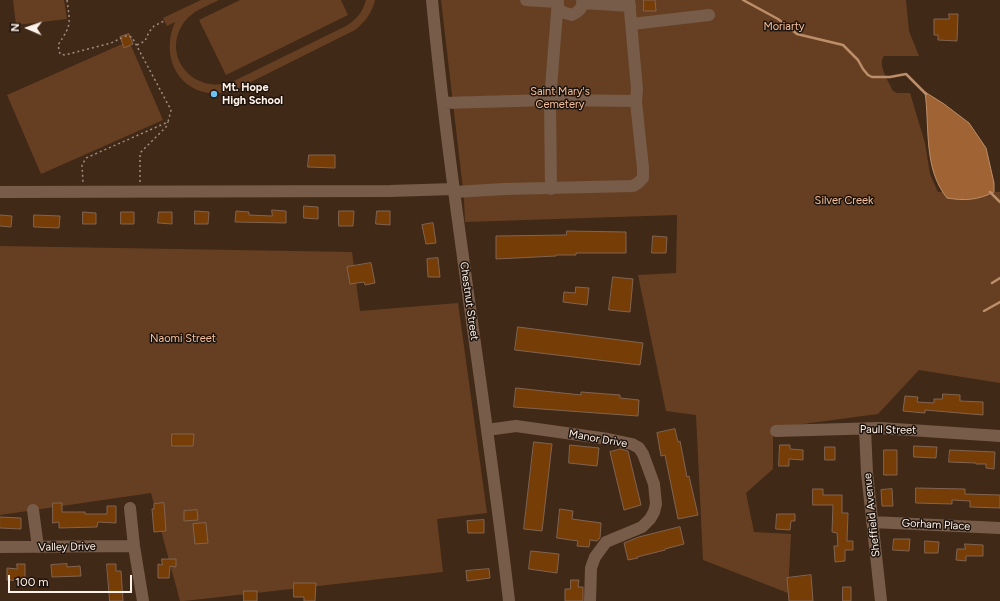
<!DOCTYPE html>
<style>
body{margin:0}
#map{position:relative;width:1000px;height:601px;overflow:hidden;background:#412917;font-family:Figtree,sans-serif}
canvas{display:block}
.north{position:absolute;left:8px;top:8px;width:40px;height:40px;-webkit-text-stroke:3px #1f140d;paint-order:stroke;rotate:272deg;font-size:11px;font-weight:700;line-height:16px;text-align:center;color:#fff2e9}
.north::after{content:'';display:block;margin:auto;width:14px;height:18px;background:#fff2e9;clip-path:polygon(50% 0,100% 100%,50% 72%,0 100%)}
.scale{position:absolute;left:8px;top:575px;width:124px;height:18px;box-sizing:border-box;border:2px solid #fff2e9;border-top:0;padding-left:5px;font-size:12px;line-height:14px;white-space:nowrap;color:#fff2e9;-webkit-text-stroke:3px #1f140d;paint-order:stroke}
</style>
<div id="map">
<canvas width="1000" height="601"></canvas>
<div class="north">N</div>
<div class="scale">100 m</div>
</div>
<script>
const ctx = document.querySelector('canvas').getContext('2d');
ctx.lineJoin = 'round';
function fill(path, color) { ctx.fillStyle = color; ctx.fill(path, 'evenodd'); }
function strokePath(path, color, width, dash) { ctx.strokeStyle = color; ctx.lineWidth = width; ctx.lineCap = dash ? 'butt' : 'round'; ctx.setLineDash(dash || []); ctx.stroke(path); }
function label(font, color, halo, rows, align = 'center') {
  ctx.font = font + ' Figtree,sans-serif'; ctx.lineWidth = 3; ctx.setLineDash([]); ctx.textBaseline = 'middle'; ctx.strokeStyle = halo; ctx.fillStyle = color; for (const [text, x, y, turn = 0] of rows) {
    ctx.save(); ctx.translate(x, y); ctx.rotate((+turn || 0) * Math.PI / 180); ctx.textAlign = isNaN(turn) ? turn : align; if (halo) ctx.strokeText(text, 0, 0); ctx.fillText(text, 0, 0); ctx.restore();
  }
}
fill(new Path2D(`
 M 13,0 L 64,0 L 67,19 L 16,25 Z
 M 201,0 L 219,0 C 207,6 194,10 185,21 C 159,55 194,97 234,81 L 346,26 C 356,20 363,12 366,0 L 375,0 C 372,13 365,22 355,30 L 237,89 C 191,107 156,66 175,22 L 167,26 L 163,18 Z
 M 240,0 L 341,0 L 348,15 L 226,75 L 199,20 Z
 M 441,0 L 906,0 L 909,31 L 919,56 L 884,56 C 877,65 889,82 893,91 L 897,93 L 910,93 L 925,143 L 930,174 L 938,192 L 1000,192 L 1000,383 L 919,370 L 878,414 L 773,428 L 773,469 L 746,493 L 754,532 L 791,534 L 788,593 L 703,560 L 696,415 L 666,411 L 638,275 L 676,273 L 677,215 L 465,222 L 464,198 Z
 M 129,41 L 163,120 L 41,174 L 7,95 Z
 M 0,246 L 352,252 L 360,311 L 458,303 L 487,513 L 437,519 L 443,572 L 184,601 L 180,601 L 151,493 L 0,515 Z`), '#663f22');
const water = new Path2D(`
 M 925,92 L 944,104 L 969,123 L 986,148 L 994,183 L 994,192 C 978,200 965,201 947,198 C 923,168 930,127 925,92 Z`);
fill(water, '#9f6334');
strokePath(water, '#bc8e6a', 1);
strokePath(new Path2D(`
 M 743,0 L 778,19 L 797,34 L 843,45 L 858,60 L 863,69 L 868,75 L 872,77 L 890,77 L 906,74 L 926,94
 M 990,192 L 1000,202
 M 992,283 L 1000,278
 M 984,311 L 1000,302`), '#bc8e6a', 2.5);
const building = new Path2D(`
 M 644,0 L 655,0 L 656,11 L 644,11 Z
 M 949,14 L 958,14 L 957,41 L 938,40 L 938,35 L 934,35 L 934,19 L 949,19 Z
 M 129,34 L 133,44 L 124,48 L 120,37 Z
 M 309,155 L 335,155 L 335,168 L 308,167 Z
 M 304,206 L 318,207 L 318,219 L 304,218 Z
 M 272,210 L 286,211 L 286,223 L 235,222 L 236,211 L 249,212 L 249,215 L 272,216 Z
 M 195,211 L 209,212 L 208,224 L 195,224 Z
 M 339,211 L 354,211 L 353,226 L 339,226 Z
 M 377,211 L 390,211 L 390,225 L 376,224 Z
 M 83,212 L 96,213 L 96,224 L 83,224 Z
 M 121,212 L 134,212 L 134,224 L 121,224 Z
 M 159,212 L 172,212 L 172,224 L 158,223 Z
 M 0,215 L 12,216 L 11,227 L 0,226 Z
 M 34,215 L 60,216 L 59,228 L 34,227 Z
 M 433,223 L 436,243 L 426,244 L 422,225 Z
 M 567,231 L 626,232 L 626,253 L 576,253 L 576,255 L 556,255 L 556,256 L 496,259 L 496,236 L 566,235 Z
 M 653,236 L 667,237 L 666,253 L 652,253 Z
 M 438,258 L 440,277 L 428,277 L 427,259 Z
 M 371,263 L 375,283 L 365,285 L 364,282 L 350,284 L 347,267 Z
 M 613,277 L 633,279 L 630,312 L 609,310 Z
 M 576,287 L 589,288 L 587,305 L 563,302 L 564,292 L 575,293 Z
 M 518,327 L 643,343 L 640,365 L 515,350 Z
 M 516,388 L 581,395 L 581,392 L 620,395 L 620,398 L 639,400 L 638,416 L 514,407 Z
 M 943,394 L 960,395 L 960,401 L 983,402 L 983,415 L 925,410 L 925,413 L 903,411 L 905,396 L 918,397 L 917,402 L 934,403 L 934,399 L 942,399 Z
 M 675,429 L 678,442 L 680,441 L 687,477 L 689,476 L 698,515 L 678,519 L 665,455 L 661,456 L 657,433 Z
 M 172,434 L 194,434 L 193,446 L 172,446 Z
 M 534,442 L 552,444 L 542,531 L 524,529 Z
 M 570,445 L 599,448 L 597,466 L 569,463 Z
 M 780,445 L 790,445 L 790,449 L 803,450 L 803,460 L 789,459 L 789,466 L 779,466 Z
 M 914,446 L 937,447 L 936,458 L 914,457 Z
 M 825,447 L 835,447 L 835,460 L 825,460 Z
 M 621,449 L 628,451 L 641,505 L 624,510 L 610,452 Z
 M 884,450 L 897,450 L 897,475 L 884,475 Z
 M 950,450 L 995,452 L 994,469 L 986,468 L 986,464 L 976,464 L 976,463 L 949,462 Z
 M 916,488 L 965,489 L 965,494 L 1000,495 L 1000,508 L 970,507 L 970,501 L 952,500 L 952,504 L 916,503 Z
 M 813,489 L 823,489 L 823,495 L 842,495 L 842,513 L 848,513 L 847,541 L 853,541 L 853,550 L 845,550 L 845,561 L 835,562 L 834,546 L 838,546 L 837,533 L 832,532 L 833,505 L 813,505 Z
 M 892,489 L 893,506 L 882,506 L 881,490 Z
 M 53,503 L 62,503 L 62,512 L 85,512 L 85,514 L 107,514 L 107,506 L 116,506 L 116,523 L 98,522 L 97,527 L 59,528 L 59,522 L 53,523 Z
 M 164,503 L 166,531 L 154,532 L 152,509 L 154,509 L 154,504 Z
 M 560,509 L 573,511 L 572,519 L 601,523 L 600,538 L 597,541 L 590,540 L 589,547 L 577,546 L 578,541 L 557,538 Z
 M 197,510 L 198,520 L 184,521 L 184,511 Z
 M 777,514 L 795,514 L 795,521 L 791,521 L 790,530 L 776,529 Z
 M 0,517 L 21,518 L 21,529 L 0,528 Z
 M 484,520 L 484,533 L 468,533 L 467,521 Z
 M 206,523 L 208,543 L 195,544 L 193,524 Z
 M 680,527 L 684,544 L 665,549 L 665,550 L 637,557 L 638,558 L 628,560 L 624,543 L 639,537 Z
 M 894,539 L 910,539 L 909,551 L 893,550 Z
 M 925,541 L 939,542 L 938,553 L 925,553 Z
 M 965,544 L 983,545 L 983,556 L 966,556 L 966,561 L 956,560 L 957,549 L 965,549 Z
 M 531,551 L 559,554 L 557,573 L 529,569 Z
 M 162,559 L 176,559 L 176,567 L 170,566 L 169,578 L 158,578 L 158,564 L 162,565 Z
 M 17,564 L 25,564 L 25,581 L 7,580 L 7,568 L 17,569 Z
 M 67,564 L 67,567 L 80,566 L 81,576 L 52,577 L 51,565 Z
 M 107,564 L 116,564 L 116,571 L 121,571 L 123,601 L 110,601 Z
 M 489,569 L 490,578 L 467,581 L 466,571 Z
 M 811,575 L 813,601 L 789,601 L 787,578 Z
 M 571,580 L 579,580 L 578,587 L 583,587 L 583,601 L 565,601 L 565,589 L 570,589 Z
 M 294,583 L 316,583 L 315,601 L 304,601 L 304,597 L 294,597 Z
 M 843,587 L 851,587 L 851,601 L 843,601 Z
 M 244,591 L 257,591 L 257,601 L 244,601 Z`);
fill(building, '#763d07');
strokePath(building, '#806451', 1);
strokePath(new Path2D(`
 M 67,0 C 70,24 72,24 58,45 L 60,54 L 65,55 L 111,43 L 126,36 L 132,37 L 171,110 L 168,122 L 86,158 L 82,165 L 83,183
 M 137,45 L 145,41 L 149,32 L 154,26 L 164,21
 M 140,182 L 140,153 L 166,127 L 168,122`), '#a18e81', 1.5, [2, 3]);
strokePath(new Path2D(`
 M 432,0 C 451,201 486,400 509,601
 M 526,0 L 558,2
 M 583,3 L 630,6
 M 558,7 L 562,12 L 572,15 C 578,12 584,7 582,0
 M 632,24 L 709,15
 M 443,103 L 550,100 L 636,101
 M 551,189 L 550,100 L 558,0
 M 0,192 L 390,191 L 454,189
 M 455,192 L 504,189 L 633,186 L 638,183 L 643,178 L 643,168 L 636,102 L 637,89 L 629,0
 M 865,429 L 867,473 L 881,601
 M 487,430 L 516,426 L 608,439 L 632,444 L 639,448 L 643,454 L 654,484 L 656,504 L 654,512 L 650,519 L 642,527 L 606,542 L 595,557 L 591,568 L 590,601
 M 776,431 L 880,428 L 1000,436
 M 130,508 L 134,546 L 143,601
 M 33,510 L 38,547
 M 872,522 L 1000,528
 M 0,547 L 134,546`), '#775c49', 12);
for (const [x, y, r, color] of [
 [214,94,4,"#6ec2f3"]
]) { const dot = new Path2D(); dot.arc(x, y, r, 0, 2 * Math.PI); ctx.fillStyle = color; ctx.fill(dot); strokePath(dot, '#1f140d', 1.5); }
label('11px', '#f5c09c', '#1f140d', [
 ["Moriarty",784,27],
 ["Saint Mary's",560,92],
 ["Cemetery",560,105],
 ["Silver Creek",844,201],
 ["Naomi Street",183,339]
]);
label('bold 11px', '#fff2e9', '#1f140d', [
 ["Mt. Hope",222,88],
 ["High School",222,101]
], 'left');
label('11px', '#fff2e9', '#1f140d', [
 ["Chestnut Street",469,301,82],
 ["Paull Street",888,430,1],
 ["Manor Drive",598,439,10],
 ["Sheffield Avenue",872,515,-96],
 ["Gorham Place",936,525,3],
 ["Valley Drive",67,547,-1]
]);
</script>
